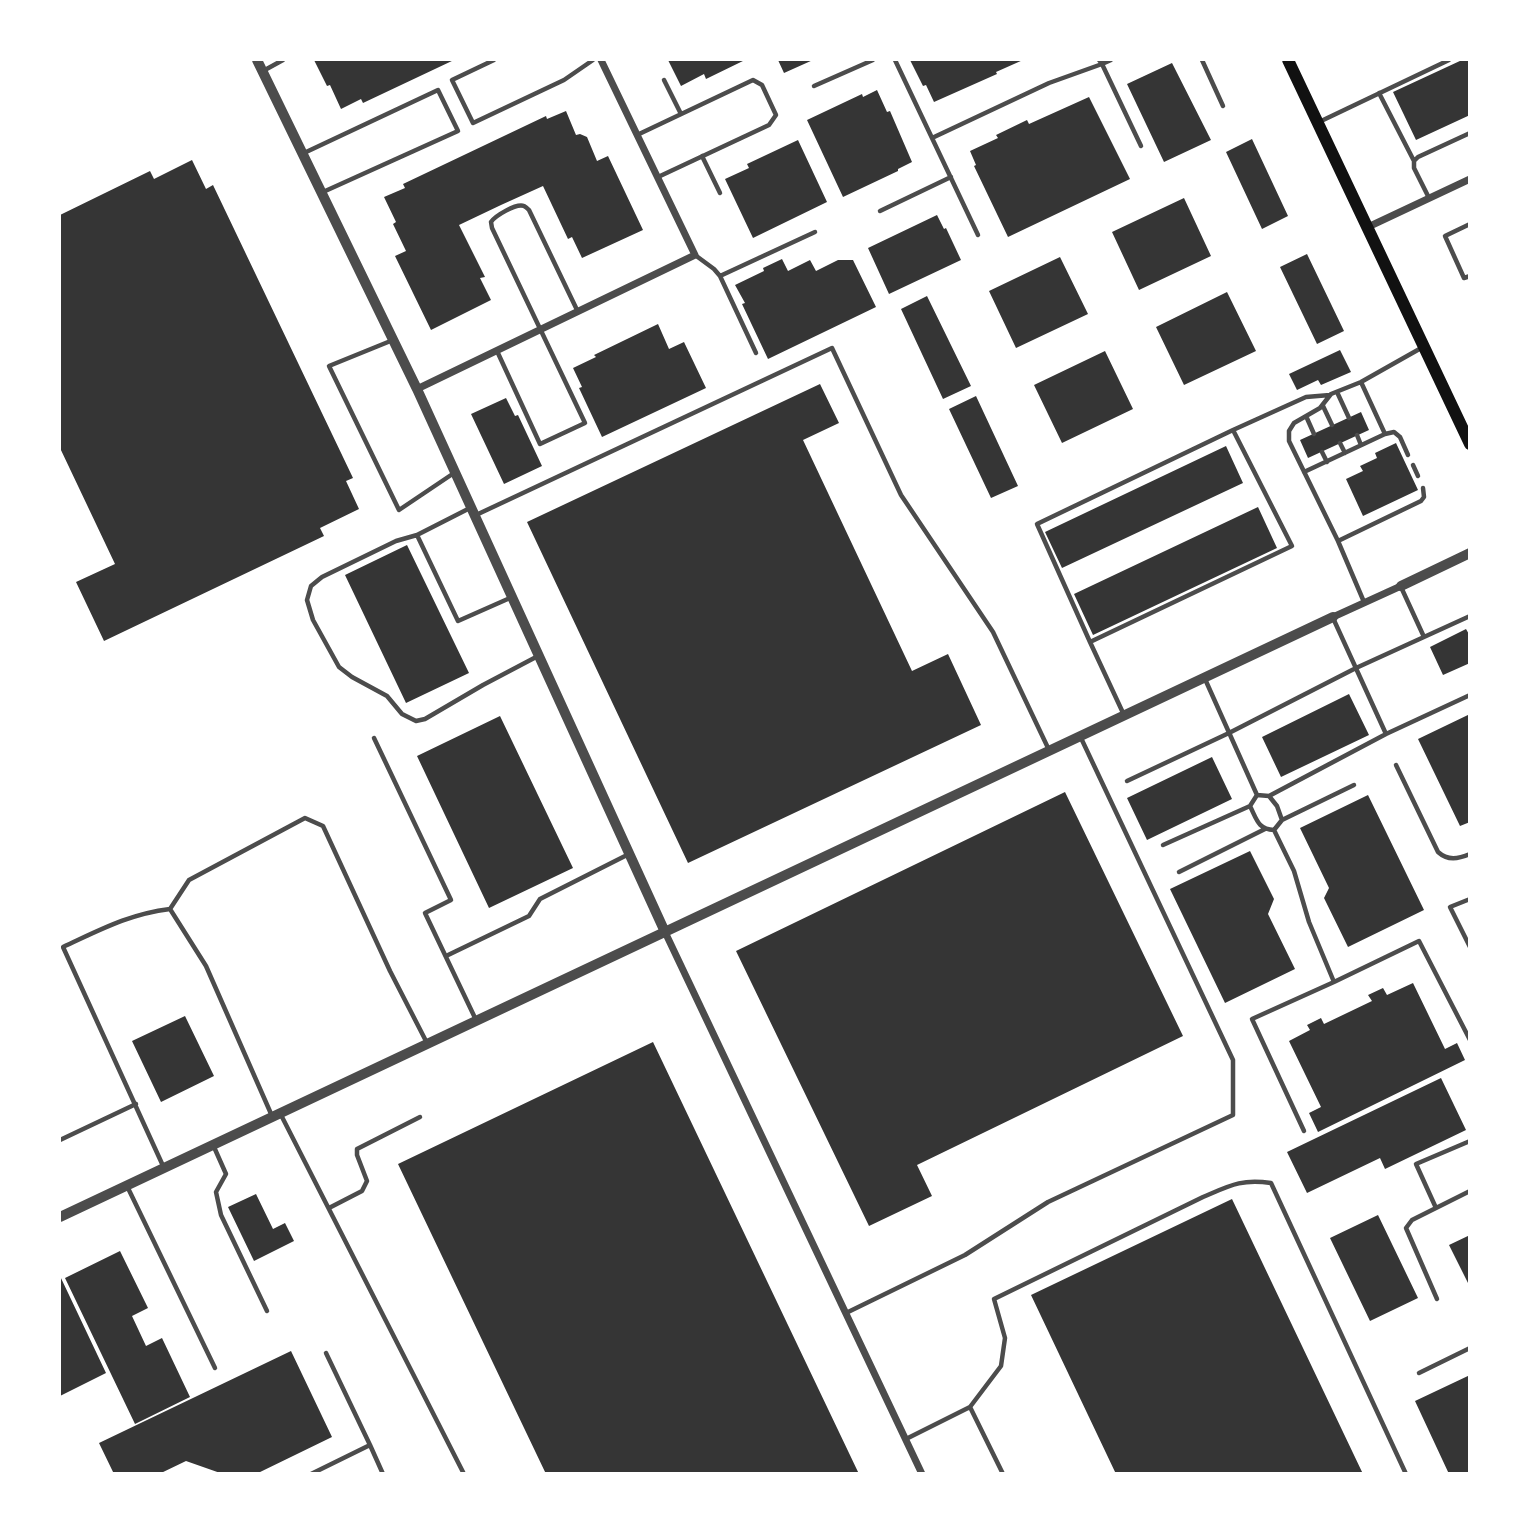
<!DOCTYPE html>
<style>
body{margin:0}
#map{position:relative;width:1529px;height:1533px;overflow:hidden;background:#fff;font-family:Lato,sans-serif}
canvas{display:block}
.frame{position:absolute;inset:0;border:61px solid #fff;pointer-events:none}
</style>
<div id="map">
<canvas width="1529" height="1533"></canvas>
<div class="frame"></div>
</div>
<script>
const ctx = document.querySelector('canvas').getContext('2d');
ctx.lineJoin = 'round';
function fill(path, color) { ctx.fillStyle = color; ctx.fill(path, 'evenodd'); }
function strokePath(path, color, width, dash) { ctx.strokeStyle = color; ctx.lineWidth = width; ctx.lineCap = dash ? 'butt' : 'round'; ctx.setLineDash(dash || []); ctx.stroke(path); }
fill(new Path2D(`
 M 314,60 L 454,60 L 363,103 L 361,99 L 341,109 L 330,85 L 327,86 Z
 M 668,60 L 745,60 L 706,79 L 704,74 L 681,86 Z
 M 778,60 L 813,60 L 784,73 Z
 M 910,60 L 1023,60 L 996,72 L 997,74 L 934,102 L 926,85 L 923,86 Z
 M 1462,60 L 1470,60 L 1470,115 L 1416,140 L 1393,92 Z
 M 1172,63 L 1211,140 L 1164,162 L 1127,84 Z
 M 877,90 L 887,112 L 890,111 L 912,162 L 898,169 L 898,171 L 843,197 L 807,120 L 862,94 L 863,97 Z
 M 1089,97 L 1130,179 L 1008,237 L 974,166 L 976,165 L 970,151 L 998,138 L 996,135 L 1027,120 L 1029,124 Z
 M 566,111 L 576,135 L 580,134 L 587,137 L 597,161 L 608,156 L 643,230 L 582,258 L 572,237 L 568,239 L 543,186 L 501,205 L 459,225 L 485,277 L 480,278 L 491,300 L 431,330 L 395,256 L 406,251 L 393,224 L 396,222 L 384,197 L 405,188 L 403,184 L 546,116 L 547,119 Z
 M 1252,139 L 1288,216 L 1262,229 L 1226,152 Z
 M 798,140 L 827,202 L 753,238 L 725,179 L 749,168 L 747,164 Z
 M 192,160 L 206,189 L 213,185 L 353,478 L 346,481 L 359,509 L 320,528 L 324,536 L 104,641 L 76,582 L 115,564 L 60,448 L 60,215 L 150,171 L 154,179 Z
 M 1184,198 L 1211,256 L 1139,290 L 1112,232 Z
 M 937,215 L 944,229 L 946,228 L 961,260 L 889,294 L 868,248 Z
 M 1307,254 L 1344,331 L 1317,344 L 1280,267 Z
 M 1060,257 L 1088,314 L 1016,348 L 989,291 Z
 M 782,259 L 788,271 L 810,260 L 816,271 L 838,260 L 853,260 L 876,307 L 768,359 L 742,304 L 745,303 L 735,285 L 764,271 L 763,268 Z
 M 1227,292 L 1256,351 L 1184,385 L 1156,327 Z
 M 927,296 L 971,386 L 943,399 L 901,309 Z
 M 658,324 L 669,349 L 684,342 L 706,388 L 602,437 L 579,388 L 582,387 L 573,368 L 596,357 L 594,355 Z
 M 1340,350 L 1351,372 L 1321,385 L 1318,380 L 1297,390 L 1289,374 Z
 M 1105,351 L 1133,409 L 1062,443 L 1034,385 Z
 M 820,384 L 839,423 L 803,440 L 912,671 L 948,654 L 981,725 L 688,863 L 527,522 Z
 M 976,396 L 1018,486 L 991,498 L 949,409 Z
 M 506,398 L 515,416 L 518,415 L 542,466 L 504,484 L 471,414 Z
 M 1361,412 L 1369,430 L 1308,458 L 1300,440 Z
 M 1396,443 L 1418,490 L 1363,516 L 1346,479 L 1363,471 L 1360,466 L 1377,458 L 1375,453 Z
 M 1226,446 L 1243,483 L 1062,568 L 1045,532 Z
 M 1258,507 L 1277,548 L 1093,635 L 1074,594 Z
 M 407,545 L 469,673 L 406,703 L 345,575 Z
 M 1466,629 L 1470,636 L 1470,663 L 1443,675 L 1430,647 Z
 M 1349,694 L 1369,735 L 1281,777 L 1262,737 Z
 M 1470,714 L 1470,822 L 1460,826 L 1418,739 Z
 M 500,716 L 573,868 L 489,908 L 417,756 Z
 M 1212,757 L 1232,799 L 1147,840 L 1127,798 Z
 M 1065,792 L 1183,1036 L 917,1165 L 932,1196 L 869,1226 L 736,951 Z
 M 1368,795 L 1424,910 L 1348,947 L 1324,898 L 1329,888 L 1300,828 Z
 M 1250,851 L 1274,899 L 1268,914 L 1295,969 L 1225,1003 L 1170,889 Z
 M 1413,983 L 1445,1049 L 1457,1043 L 1465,1060 L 1318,1132 L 1309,1113 L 1321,1107 L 1289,1041 L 1310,1030 L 1307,1025 L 1321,1018 L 1324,1024 L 1372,1001 L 1368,995 L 1383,988 L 1387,995 Z
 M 185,1016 L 214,1076 L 161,1102 L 132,1041 Z
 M 653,1042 L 859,1474 L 546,1474 L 398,1164 Z
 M 1441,1078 L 1466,1130 L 1385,1169 L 1380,1158 L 1307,1193 L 1287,1152 Z
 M 256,1194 L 273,1229 L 285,1223 L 294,1241 L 254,1261 L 228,1207 Z
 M 1232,1199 L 1363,1474 L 1116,1474 L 1031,1295 Z
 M 1378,1215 L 1418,1298 L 1370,1321 L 1330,1238 Z
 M 1470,1235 L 1470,1287 L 1449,1245 Z
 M 120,1251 L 148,1308 L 132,1316 L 146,1346 L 162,1338 L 190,1397 L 135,1424 L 65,1278 Z
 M 60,1276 L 106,1373 L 60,1396 Z
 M 291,1351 L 332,1437 L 256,1474 L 223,1474 L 186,1461 L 159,1474 L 114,1474 L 99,1443 Z
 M 1470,1375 L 1470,1474 L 1449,1474 L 1415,1401 Z`), '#353535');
strokePath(new Path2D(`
 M 494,60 L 452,80 L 473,123 L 564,80 L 593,60
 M 895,60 L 932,138 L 1049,83 L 1102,64 L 1141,146
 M 1099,60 L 1102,64 L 1111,60
 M 1202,60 L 1223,106
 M 263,71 L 283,60
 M 664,80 L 681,114
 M 814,86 L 873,60
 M 1379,93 L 1414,161
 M 1319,122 L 1449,60
 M 637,135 L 753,80 L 762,85 L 776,115 L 769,125 L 658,177
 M 932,138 L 978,235
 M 304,153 L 438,90 L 458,131 L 323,192
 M 702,156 L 720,193
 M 1429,198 L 1414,168 L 1414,161 L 1418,157 L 1470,133
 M 880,211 L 951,177
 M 1470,224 L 1445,236 L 1464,278 L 1470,276
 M 695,255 L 714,269 L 720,276 L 756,353
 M 720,276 L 815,232
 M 393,340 L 329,366 L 399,510 L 454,473
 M 497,351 L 540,444 L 585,423 L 492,228 L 491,222 C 495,216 516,203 524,206 C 526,207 528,209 529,210 L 578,312
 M 1361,382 L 1385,434
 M 1337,392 L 1349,418
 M 1323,406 L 1332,425
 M 1306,416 L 1314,434
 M 1233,430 L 1306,397 L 1330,395
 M 1357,435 L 1361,445
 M 1340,443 L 1345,453
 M 1322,452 L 1327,462
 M 1413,465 L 1418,476
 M 1304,472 L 1385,434 L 1394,432 L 1400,437 L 1408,455
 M 470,508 L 417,535 L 458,621 L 510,598
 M 476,515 L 832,348 L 901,495 L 993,632 L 1049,750
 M 417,535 L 396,541 L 322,577 L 311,586 L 307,600 L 313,620 L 339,667 L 352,677 L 387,696 L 402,714 L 416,721 L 425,719 L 483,685 L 538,656
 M 1338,541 L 1421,501 L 1424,497 L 1423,488
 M 1401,587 L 1424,637
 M 1364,602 L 1338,541 L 1289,441 L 1289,431 L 1294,423 L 1320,408 L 1331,394 L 1361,382 L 1423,347
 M 1333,618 L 1386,734 L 1470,695
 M 1090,642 L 1292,546 L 1233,430 L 1037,524 L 1090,642 L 1124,715
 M 1205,679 L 1257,795
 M 374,738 L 451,900 L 425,913 L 476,1020
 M 1396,765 L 1438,852 C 1448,861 1458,859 1470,854
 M 1127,781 L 1229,733 L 1356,668 L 1470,616
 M 1257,795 L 1269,796 L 1277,806 L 1282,820 L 1274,830 C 1258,829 1257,820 1250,806 Z
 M 1269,796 L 1386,734
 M 1282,820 L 1354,785
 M 1274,830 L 1294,871 L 1309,922 L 1334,982 L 1419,941 L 1470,1040
 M 1163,845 L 1250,806
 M 1179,872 L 1265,829
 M 1470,899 L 1450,907 L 1470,947
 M 170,909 L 189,880 L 305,818 L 323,826 L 390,971 L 427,1043
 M 446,956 L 529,916 L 540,899 L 629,854
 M 280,1113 L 464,1474
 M 1304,1131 L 1252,1019 L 1334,982
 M 60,1140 L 136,1104
 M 214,1147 L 226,1174 L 216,1192 L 221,1215 L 267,1311
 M 164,1168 L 63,947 C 100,930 129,914 170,909 L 206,966 L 272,1116
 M 127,1186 L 215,1368
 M 329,1208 L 362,1191 L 367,1181 L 357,1155 L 357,1149 L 420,1117
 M 1436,1208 L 1416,1164 L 1470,1141
 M 1437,1299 L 1406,1228 L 1412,1220 L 1470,1191
 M 846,1313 L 965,1255 L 1048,1202 L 1233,1115 L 1233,1060 L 1081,738
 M 326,1353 L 370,1445
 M 1419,1373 L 1470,1348
 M 970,1407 L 1001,1366 L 1005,1338 L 994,1299 L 1203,1197 C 1231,1185 1241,1179 1271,1183 L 1406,1474
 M 906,1439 L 970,1407 L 1003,1474
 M 311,1474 L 370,1445 L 383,1474`), '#4c4c4c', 4.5);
strokePath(new Path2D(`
 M 1368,227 L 1470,179
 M 417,389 L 695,255 L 601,60
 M 1333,617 L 1401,586
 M 665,932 L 922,1474`), '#4c4c4c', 7);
strokePath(new Path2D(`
 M 257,60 L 417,389 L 665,932
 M 1401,586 L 1470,553
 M 60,1217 L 1333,617`), '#4c4c4c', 10);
strokePath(new Path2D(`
 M 1288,60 L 1470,444`), '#111', 12);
</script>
